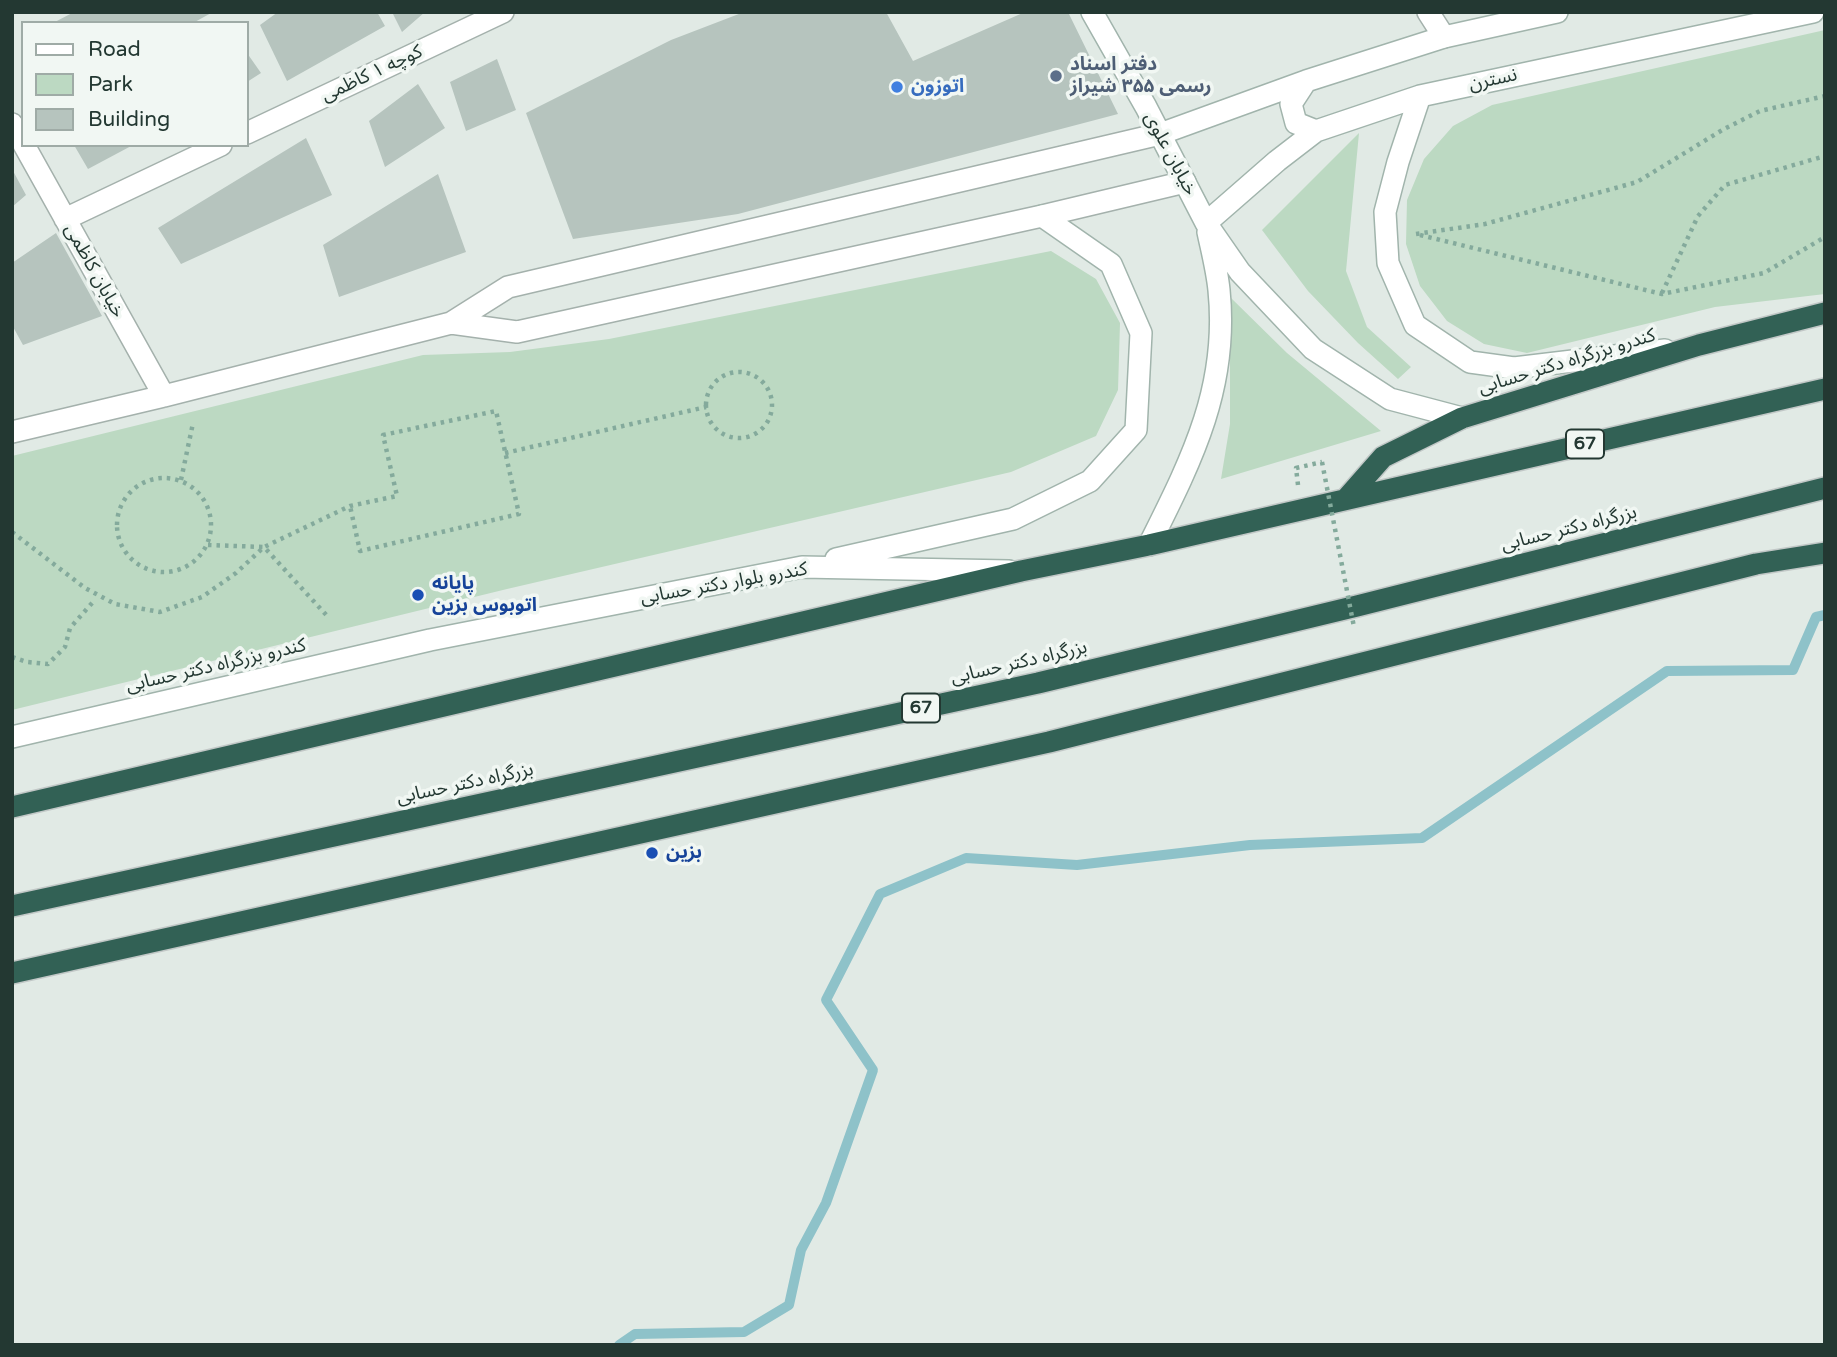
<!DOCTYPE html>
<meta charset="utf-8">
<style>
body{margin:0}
#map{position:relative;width:1837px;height:1357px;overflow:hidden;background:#e1eae5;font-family:"Varela Round",sans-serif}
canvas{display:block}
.frame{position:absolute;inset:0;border:14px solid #233832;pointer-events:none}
.legend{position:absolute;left:21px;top:21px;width:228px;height:126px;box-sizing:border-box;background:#f1f7f3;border:2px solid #9faba6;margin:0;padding:9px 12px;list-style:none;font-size:21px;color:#233832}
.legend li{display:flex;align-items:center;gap:14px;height:35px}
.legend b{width:35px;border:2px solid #9faba6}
</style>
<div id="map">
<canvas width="1837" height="1357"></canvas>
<div class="frame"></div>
<ul class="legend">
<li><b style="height:9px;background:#fff"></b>Road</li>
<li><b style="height:19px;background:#bcd9c2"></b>Park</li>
<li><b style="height:19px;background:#b6c4be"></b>Building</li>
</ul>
</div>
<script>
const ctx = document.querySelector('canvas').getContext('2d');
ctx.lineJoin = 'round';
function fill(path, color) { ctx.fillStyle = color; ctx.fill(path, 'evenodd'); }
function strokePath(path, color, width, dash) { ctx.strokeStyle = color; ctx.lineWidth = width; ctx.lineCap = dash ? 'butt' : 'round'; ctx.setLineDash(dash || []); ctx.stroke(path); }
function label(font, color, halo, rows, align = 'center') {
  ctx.font = font + ' "Varela Round","Noto Sans Arabic",sans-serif'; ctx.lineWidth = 7; ctx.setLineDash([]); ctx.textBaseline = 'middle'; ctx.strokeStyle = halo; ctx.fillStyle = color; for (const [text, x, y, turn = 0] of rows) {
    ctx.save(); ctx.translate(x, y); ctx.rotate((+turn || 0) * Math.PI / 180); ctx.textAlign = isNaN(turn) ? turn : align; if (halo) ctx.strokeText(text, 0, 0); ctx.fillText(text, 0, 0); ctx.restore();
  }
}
fill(new Path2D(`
 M 1825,30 L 1825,294 L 1715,307 L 1527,353 L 1484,344 L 1447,321 L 1420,286 L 1406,244 L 1407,200 L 1424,159 L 1453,126 L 1492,105 Z
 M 1359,133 L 1346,271 L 1367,327 L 1411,367 L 1398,379 L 1358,343 L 1308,291 L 1262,230 Z
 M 1051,251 L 1096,279 L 1120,323 L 1118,390 L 1096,436 L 1011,472 L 507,589 L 12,710 L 12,456 L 423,355 L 510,352 L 609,339 Z
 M 1230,297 L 1287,353 L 1381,431 L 1221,479 L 1230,424 Z`), '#bcd9c2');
strokePath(new Path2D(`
 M 619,1345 L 635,1334 L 744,1332 L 789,1305 L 801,1250 L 826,1203 L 873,1070 L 826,1000 L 880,894 L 966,858 L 1077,865 L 1250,845 L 1422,838 L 1667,671 L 1793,670 L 1816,617 L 1825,615`), '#8ec2c9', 10);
fill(new Path2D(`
 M 74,12 L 213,12 L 193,23 L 53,23 Z
 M 278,12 L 377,12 L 385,26 L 287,81 L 260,25 Z
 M 392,12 L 425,12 L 402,32 Z
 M 744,12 L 886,12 L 913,61 L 1025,12 L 1068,12 L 1118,114 L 738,214 L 573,239 L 526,113 L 671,40 Z
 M 247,53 L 261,73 L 247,82 Z
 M 497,59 L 516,110 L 466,131 L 450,82 Z
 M 418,84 L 445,128 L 385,167 L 369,121 Z
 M 306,138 L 332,195 L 181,264 L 158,228 Z
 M 74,145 L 133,145 L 88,169 Z
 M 12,169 L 26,195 L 12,207 Z
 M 438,174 L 466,252 L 339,297 L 323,245 Z
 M 56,233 L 102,316 L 23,345 L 12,325 L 12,263 Z`), '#b6c4be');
const street = new Path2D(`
 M 1428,12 L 1444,37
 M 12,124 L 23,143
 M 247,133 L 503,12
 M 24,145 L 164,396
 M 65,219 L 221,145
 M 451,323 L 517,332 L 1042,216 L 1185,182
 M 12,432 L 164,396 L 451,323 L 508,287 L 1160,134`);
const secondary = new Path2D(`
 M 1092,12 L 1146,107 L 1206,223 L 1240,272 L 1313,349 L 1390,399 L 1462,418
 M 1306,81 L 1291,104 L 1296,123 L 1316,131
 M 1420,96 L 1398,162 L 1385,212 L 1388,263 L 1415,325 L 1470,362 L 1514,368 L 1665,350
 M 1160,134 L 1306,81 L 1444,37 L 1557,12
 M 1206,223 L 1277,161 L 1316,131 L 1420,96 L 1813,12
 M 1149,545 C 1191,461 1229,388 1219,290 C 1217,270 1212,251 1208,232
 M 836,559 L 1013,519 L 1090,481 L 1136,430 L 1141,333 L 1111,264 L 1042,216
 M 12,737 L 430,640 L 802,567 L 1009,571`);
const highway = new Path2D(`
 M 1346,499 L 1383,457 L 1462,418 L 1699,345 L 1825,313
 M 12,807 L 1021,571 L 1149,545 L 1825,389
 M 12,906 L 1038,683 L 1357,606 L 1825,488
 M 12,973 L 1049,742 L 1756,564 L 1825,553`);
strokePath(street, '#a4b1ac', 24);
strokePath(secondary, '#a1b4ac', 24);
strokePath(highway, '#c1c7c6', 24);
strokePath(new Path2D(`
 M 1416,234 L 1485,224 L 1637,182 L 1724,129 L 1760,111 L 1825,96
 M 1420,235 L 1662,294 L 1764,273 L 1825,237
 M 1662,293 L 1698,216 L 1725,185 L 1825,156
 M706 405a33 33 0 1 1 66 0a33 33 0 1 1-66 0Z
 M 505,453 L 706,407
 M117 525a47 47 0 1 1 94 0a47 47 0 1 1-94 0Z
 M 181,480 L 193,423
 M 1298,485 L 1296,468 L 1322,462
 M 12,532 L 85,588 L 115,604 L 160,612 L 202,597 L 236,573 L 264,547 L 350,506 L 397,496 L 383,435 L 496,411 L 519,514 L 360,551 L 350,506
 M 208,545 L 264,547 L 329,618
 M 12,657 L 27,662 L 48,664 L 65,647 L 70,628 L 93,602`), '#84aa9c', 4.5, [3.5, 5]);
strokePath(street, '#fff', 21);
strokePath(secondary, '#fff', 21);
strokePath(highway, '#326155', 21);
strokePath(new Path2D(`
 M 1322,462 L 1354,627`), '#84aa9c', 4.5, [3.5, 5]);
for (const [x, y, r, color] of [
 [1056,76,7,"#5c6f8a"],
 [897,87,7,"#3f7fe0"],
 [418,595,7,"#1a4fb4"],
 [652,853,7,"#1a4fb4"]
]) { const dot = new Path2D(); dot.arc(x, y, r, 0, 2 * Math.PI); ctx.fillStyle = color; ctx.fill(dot); strokePath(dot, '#f1f7f3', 2.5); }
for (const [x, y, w] of [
 [1585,444,38],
 [921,708,38]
]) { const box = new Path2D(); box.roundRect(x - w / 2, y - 14.5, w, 29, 5); ctx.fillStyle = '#f1f7f3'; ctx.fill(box); strokePath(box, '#233832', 2); }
label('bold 18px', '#233832', null, [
 ["67",1585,444],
 ["67",921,708]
]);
label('bold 19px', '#4e5e75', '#f1f7f3', [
 ["دفتر اسناد",1070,65],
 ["رسمی ۳۵۵ شیراز",1070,87]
], 'left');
label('19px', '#233832', '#f1f7f3', [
 ["کوچه ۱ کاظمی",372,74,-25],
 ["نسترن",1493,80,-12],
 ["خیابان علوی",1170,154,62],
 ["خیابان کاظمی",94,271,61],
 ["کندرو بزرگراه دکتر حسابی",1567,362,-17],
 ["بزرگراه دکتر حسابی",1569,529,-14],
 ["کندرو بلوار دکتر حسابی",724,584,-10],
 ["بزرگراه دکتر حسابی",1019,663,-13],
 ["کندرو بزرگراه دکتر حسابی",216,666,-13],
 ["بزرگراه دکتر حسابی",465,784,-12]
]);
label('bold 19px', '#366cbe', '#f1f7f3', [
 ["اتوزون",911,87]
], 'left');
label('bold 19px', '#164399', '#f1f7f3', [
 ["پایانه",432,584],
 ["اتوبوس بزین",432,606],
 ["بزین",666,853]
], 'left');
</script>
